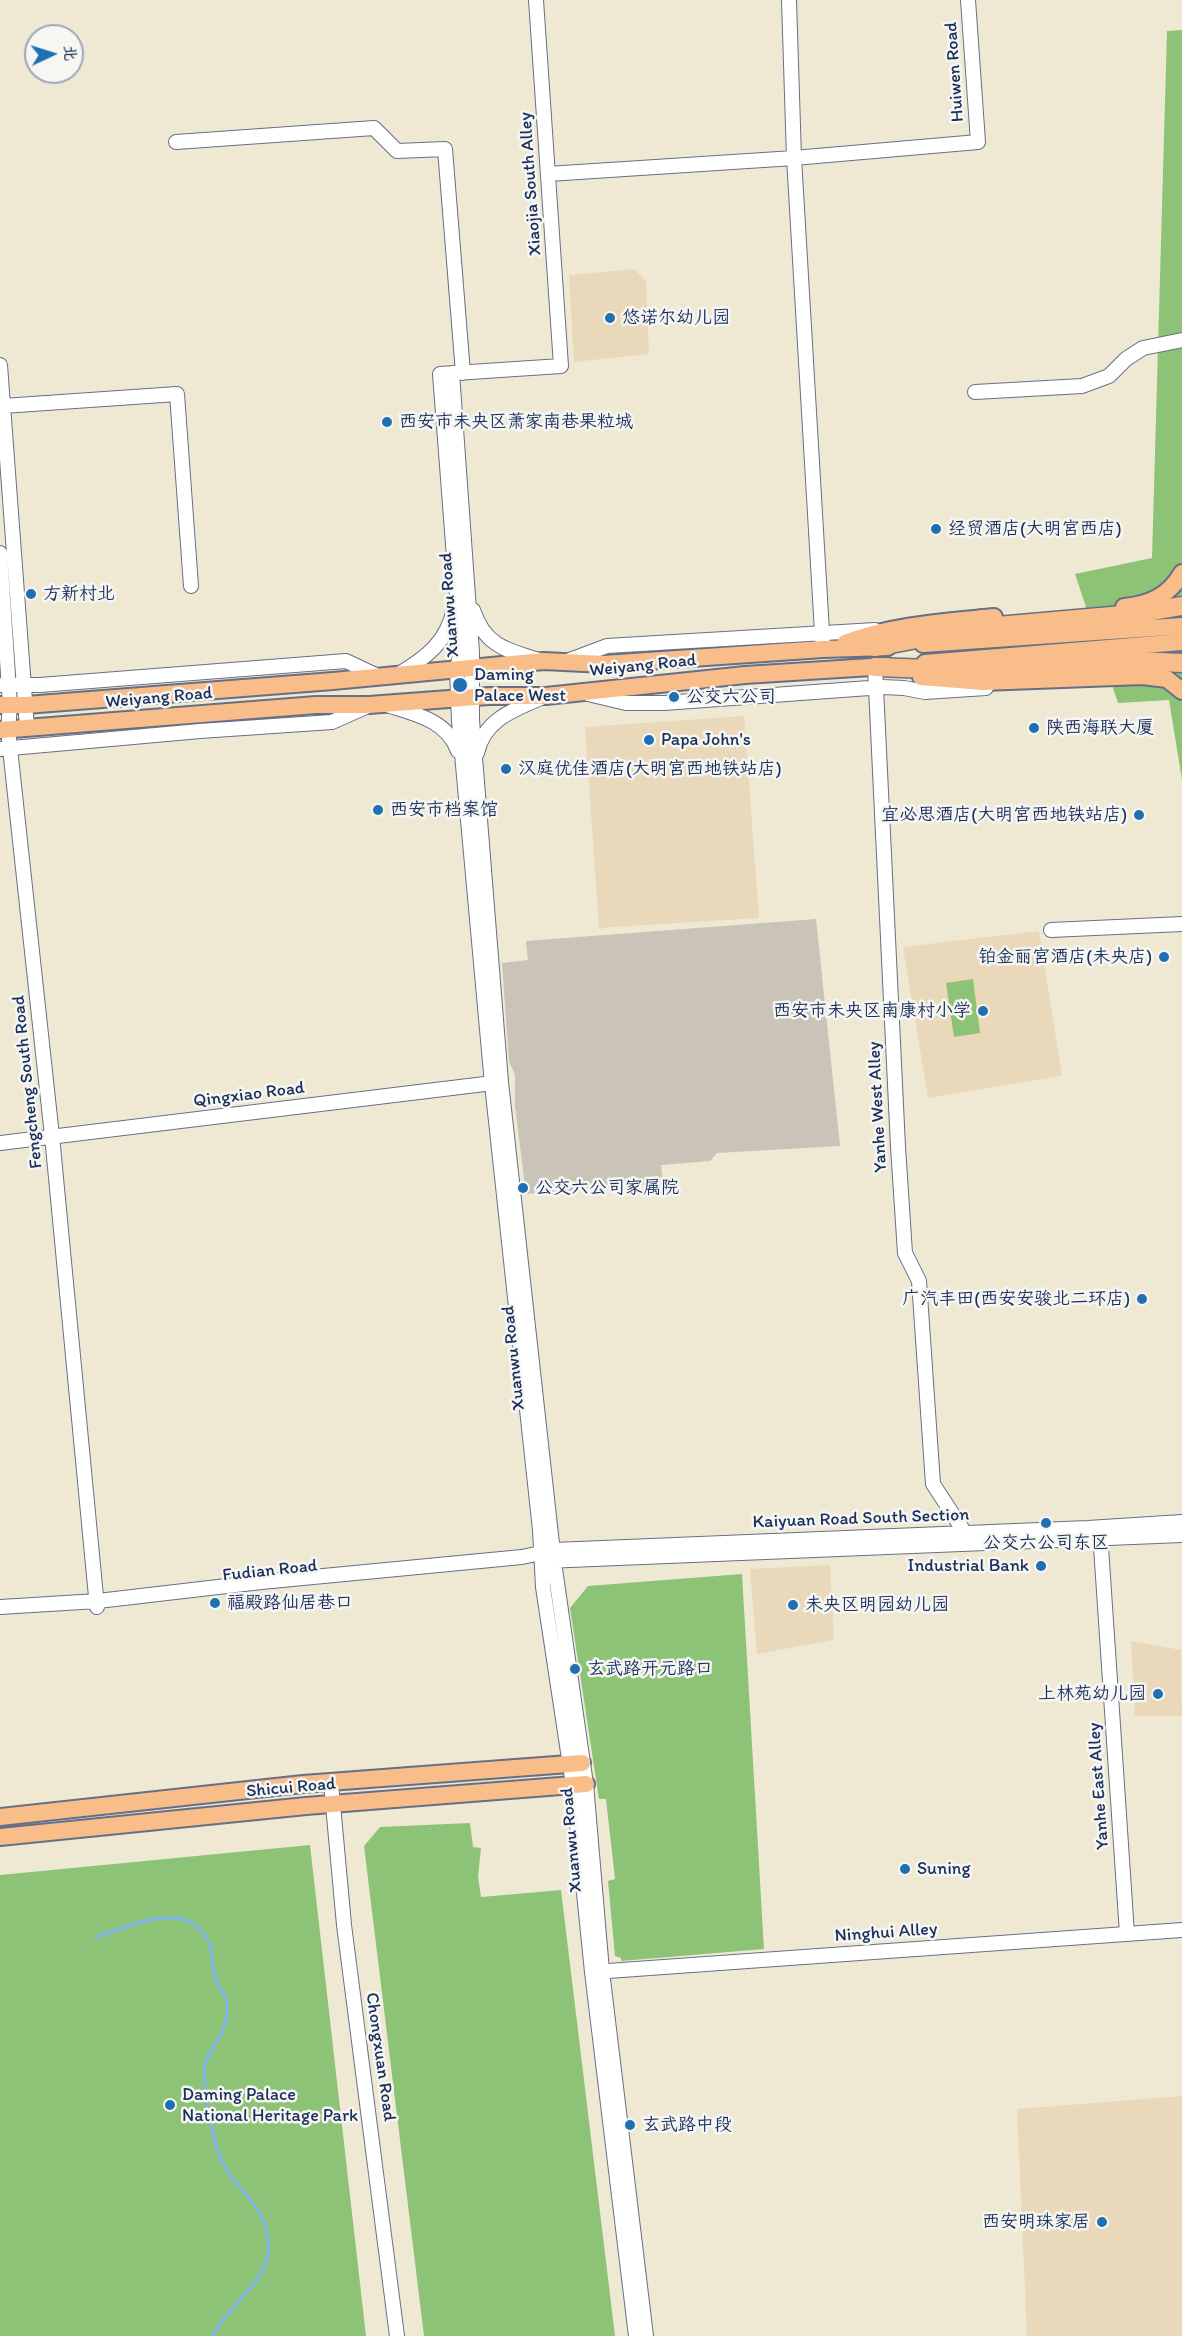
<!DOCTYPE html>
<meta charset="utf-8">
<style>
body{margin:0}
#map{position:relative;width:1182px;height:2336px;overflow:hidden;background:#efe9d4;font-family:Itim,"LXGW WenKai TC",sans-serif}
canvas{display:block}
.north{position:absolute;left:24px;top:24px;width:60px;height:60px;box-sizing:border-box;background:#f6f6f2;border:2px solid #9ea6b7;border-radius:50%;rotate:86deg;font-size:16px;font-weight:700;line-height:24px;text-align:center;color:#1b2f5e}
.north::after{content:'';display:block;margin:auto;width:21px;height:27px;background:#1f6fb2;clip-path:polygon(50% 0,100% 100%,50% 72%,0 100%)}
</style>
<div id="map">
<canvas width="1182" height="2336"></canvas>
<div class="north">北</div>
</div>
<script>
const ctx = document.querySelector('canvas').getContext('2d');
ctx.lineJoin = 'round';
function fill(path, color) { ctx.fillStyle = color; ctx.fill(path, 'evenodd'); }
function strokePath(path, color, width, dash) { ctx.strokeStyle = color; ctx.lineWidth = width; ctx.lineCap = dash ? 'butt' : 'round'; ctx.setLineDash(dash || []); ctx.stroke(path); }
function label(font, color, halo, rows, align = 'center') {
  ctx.font = font + ' Itim,"LXGW WenKai TC",sans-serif'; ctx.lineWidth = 5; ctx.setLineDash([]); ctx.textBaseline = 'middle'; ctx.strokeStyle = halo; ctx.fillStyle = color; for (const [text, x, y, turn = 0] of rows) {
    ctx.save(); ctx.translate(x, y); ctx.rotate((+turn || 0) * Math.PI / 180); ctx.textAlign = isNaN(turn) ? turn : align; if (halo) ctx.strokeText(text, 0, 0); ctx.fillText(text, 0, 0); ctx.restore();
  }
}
fill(new Path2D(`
 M 634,269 L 646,281 L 649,354 L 574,362 L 569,275 Z
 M 744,716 L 759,918 L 599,928 L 585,727 Z
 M 1039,931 L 1062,1076 L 928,1098 L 903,947 Z
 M 830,1565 L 834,1640 L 757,1654 L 750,1569 Z
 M 1131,1641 L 1181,1650 L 1182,1716 L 1135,1716 Z
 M 1182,2096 L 1182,2336 L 1027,2336 L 1017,2109 Z`), '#e9d9ba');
fill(new Path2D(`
 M 816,919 L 840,1146 L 717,1153 L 710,1161 L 661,1165 L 663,1183 L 526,1194 L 515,1106 L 515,1075 L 509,1061 L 502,963 L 528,960 L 526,941 Z`), '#c9c3b8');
fill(new Path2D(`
 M 1182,30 L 1182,780 L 1169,700 L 1118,703 L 1075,574 L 1152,558 L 1167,31 Z
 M 973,979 L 980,1033 L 954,1037 L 946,983 Z
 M 742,1574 L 764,1949 L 621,1961 L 621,1958 L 615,1956 L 608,1881 L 615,1879 L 606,1799 L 599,1799 L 570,1608 L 588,1586 Z
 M 470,1823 L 473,1847 L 481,1848 L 478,1877 L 481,1897 L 561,1890 L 615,2336 L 424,2336 L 364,1846 L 380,1827 Z
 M 310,1845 L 366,2336 L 0,2336 L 0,1875 Z`), '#8dc376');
strokePath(new Path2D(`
 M 96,1937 C 133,1926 188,1896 209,1943 C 213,1952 212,1965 214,1974 C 217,1989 229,1992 227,2012 C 226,2032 214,2044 206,2061 C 200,2077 210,2120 214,2137 C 217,2148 223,2166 230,2175 C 250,2200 272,2218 268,2253 C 264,2285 225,2308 213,2336`), '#7cb5ec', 3);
const minor = new Path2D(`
 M 536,0 L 561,366 L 440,374 L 461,649 L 457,670 L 459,721 L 492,1084 L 540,1530 L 543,1587 L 573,1785 L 592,1972 L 636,2336
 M 789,0 L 794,158 L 823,649
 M 176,142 L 374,128 L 397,151 L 445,149 L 463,373
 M 548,174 L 794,158 L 978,142 L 968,0
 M 0,365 L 27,728
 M 452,373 L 472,652 L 472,720 L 501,1082 L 554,1562 L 586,1784 L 602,1971 L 646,2336
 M 975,392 L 1082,386 L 1109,376 L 1126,359 L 1143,348 L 1182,340
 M 3,406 L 177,394 L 191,586
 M 0,553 L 10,705 L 8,730 L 52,1136 L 97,1607
 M 473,610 C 485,646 506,650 539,660
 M 567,661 L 607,646 L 875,630
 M 875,667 L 898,1147 L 905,1253 L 919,1281 L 933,1484 L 965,1533
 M 399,674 C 427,657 447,642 454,609
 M 2,685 L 40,685 L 346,661 L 380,677
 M 588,694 L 626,703 L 664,703 L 883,687 L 904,688 L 925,692 L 986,688
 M 387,705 C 415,714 447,720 458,751
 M 0,749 L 200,731 L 332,722 L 368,706
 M 477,753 C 484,720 513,710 541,698
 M 1051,930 L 1182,924
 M 0,1143 L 501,1082
 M 1100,1532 L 1127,1934
 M 545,1561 L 1182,1535
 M 0,1607 L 98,1601 L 261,1582 L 522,1557 L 554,1550 L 1088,1528 L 1182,1522
 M 331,1783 L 344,1925 L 397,2336
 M 594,1972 L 1182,1930`);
const major = new Path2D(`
 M 1124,607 C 1149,605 1169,596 1182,573
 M 845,643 C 893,625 943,622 994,617
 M 923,644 L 1182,626
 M 925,663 L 1182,642
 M 921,677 L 983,682 L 1142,676 L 1167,679 L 1182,691
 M 0,705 L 26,705 L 333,681 L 544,661 L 604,664 L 823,649 L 888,647
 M 0,730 L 316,705 L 369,705 L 489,696 L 546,696 L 745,675 L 887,666
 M 0,1817 L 303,1784 L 582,1763
 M 0,1837 L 306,1806 L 586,1784`);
const highway = new Path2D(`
 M 875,647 L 974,628 L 1134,614 L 1182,606
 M 875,667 L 986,671 L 1138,661 L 1182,663`);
strokePath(minor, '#657087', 16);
strokePath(major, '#657087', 20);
strokePath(highway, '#657087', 21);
strokePath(minor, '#fff', 14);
strokePath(major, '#f8bd89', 16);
strokePath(highway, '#f8bd89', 18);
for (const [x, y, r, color] of [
 [610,318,6,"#1f6fb2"],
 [387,422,6,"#1f6fb2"],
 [936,529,6,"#1f6fb2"],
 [31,594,6,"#1f6fb2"],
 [460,685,8,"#1f6fb2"],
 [674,697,6,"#1f6fb2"],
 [1034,728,6,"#1f6fb2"],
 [649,740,6,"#1f6fb2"],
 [506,769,6,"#1f6fb2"],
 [378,810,6,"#1f6fb2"],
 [1139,815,6,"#1f6fb2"],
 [1164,957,6,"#1f6fb2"],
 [983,1011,6,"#1f6fb2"],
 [523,1188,6,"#1f6fb2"],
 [1142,1299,6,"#1f6fb2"],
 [1046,1523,6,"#1f6fb2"],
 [1041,1566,6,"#1f6fb2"],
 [215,1603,6,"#1f6fb2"],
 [793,1605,6,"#1f6fb2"],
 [575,1669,6,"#1f6fb2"],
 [1158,1694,6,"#1f6fb2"],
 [905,1869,6,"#1f6fb2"],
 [170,2105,6,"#1f6fb2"],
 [630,2125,6,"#1f6fb2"],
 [1102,2222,6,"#1f6fb2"]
]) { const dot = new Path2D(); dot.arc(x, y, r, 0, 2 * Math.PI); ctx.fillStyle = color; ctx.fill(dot); strokePath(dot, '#f6f6f2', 2); }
label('18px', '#1b2f5e', '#f6f6f2', [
 ["Huiwen Road",955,72,-94],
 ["Xiaojia South Alley",531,184,-94],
 ["Xuanwu Road",450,605,-94],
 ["Weiyang Road",643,666,-6],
 ["Weiyang Road",159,698,-5],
 ["Fengcheng South Road",28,1082,-96],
 ["Qingxiao Road",249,1095,-7],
 ["Yanhe West Alley",878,1107,-93],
 ["Xuanwu Road",514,1358,-96],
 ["Kaiyuan Road South Section",861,1519,-2],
 ["Fudian Road",270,1571,-6],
 ["Yanhe East Alley",1099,1786,-94],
 ["Shicui Road",291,1788,-5],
 ["Xuanwu Road",572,1840,-95],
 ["Ninghui Alley",886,1933,-4],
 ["Chongxuan Road",380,2057,82]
]);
label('18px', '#1b2f5e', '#f6f6f2', [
 ["悠诺尔幼儿园",622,318],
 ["西安市未央区萧家南巷果粒城",399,422],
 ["经贸酒店(大明宫西店)",948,529],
 ["方新村北",43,594],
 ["Daming",474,675],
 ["Palace West",474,696],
 ["公交六公司",686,697],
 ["陕西海联大厦",1046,728],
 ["Papa John's",661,740],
 ["汉庭优佳酒店(大明宫西地铁站店)",518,769],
 ["西安市档案馆",390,810],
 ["宜必思酒店(大明宫西地铁站店)",1127,815,"right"],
 ["铂金丽宫酒店(未央店)",1152,957,"right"],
 ["西安市未央区南康村小学",971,1011,"right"],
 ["公交六公司家属院",535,1188],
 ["广汽丰田(西安安骏北二环店)",1130,1299,"right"],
 ["公交六公司东区",1046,1543,"center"],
 ["Industrial Bank",1029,1566,"right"],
 ["福殿路仙居巷口",227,1603],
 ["未央区明园幼儿园",805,1605],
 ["玄武路开元路口",587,1669],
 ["上林苑幼儿园",1146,1694,"right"],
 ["Suning",917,1869],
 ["Daming Palace",182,2095],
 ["National Heritage Park",182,2116],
 ["玄武路中段",642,2125],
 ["西安明珠家居",1090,2222,"right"]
], 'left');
</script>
